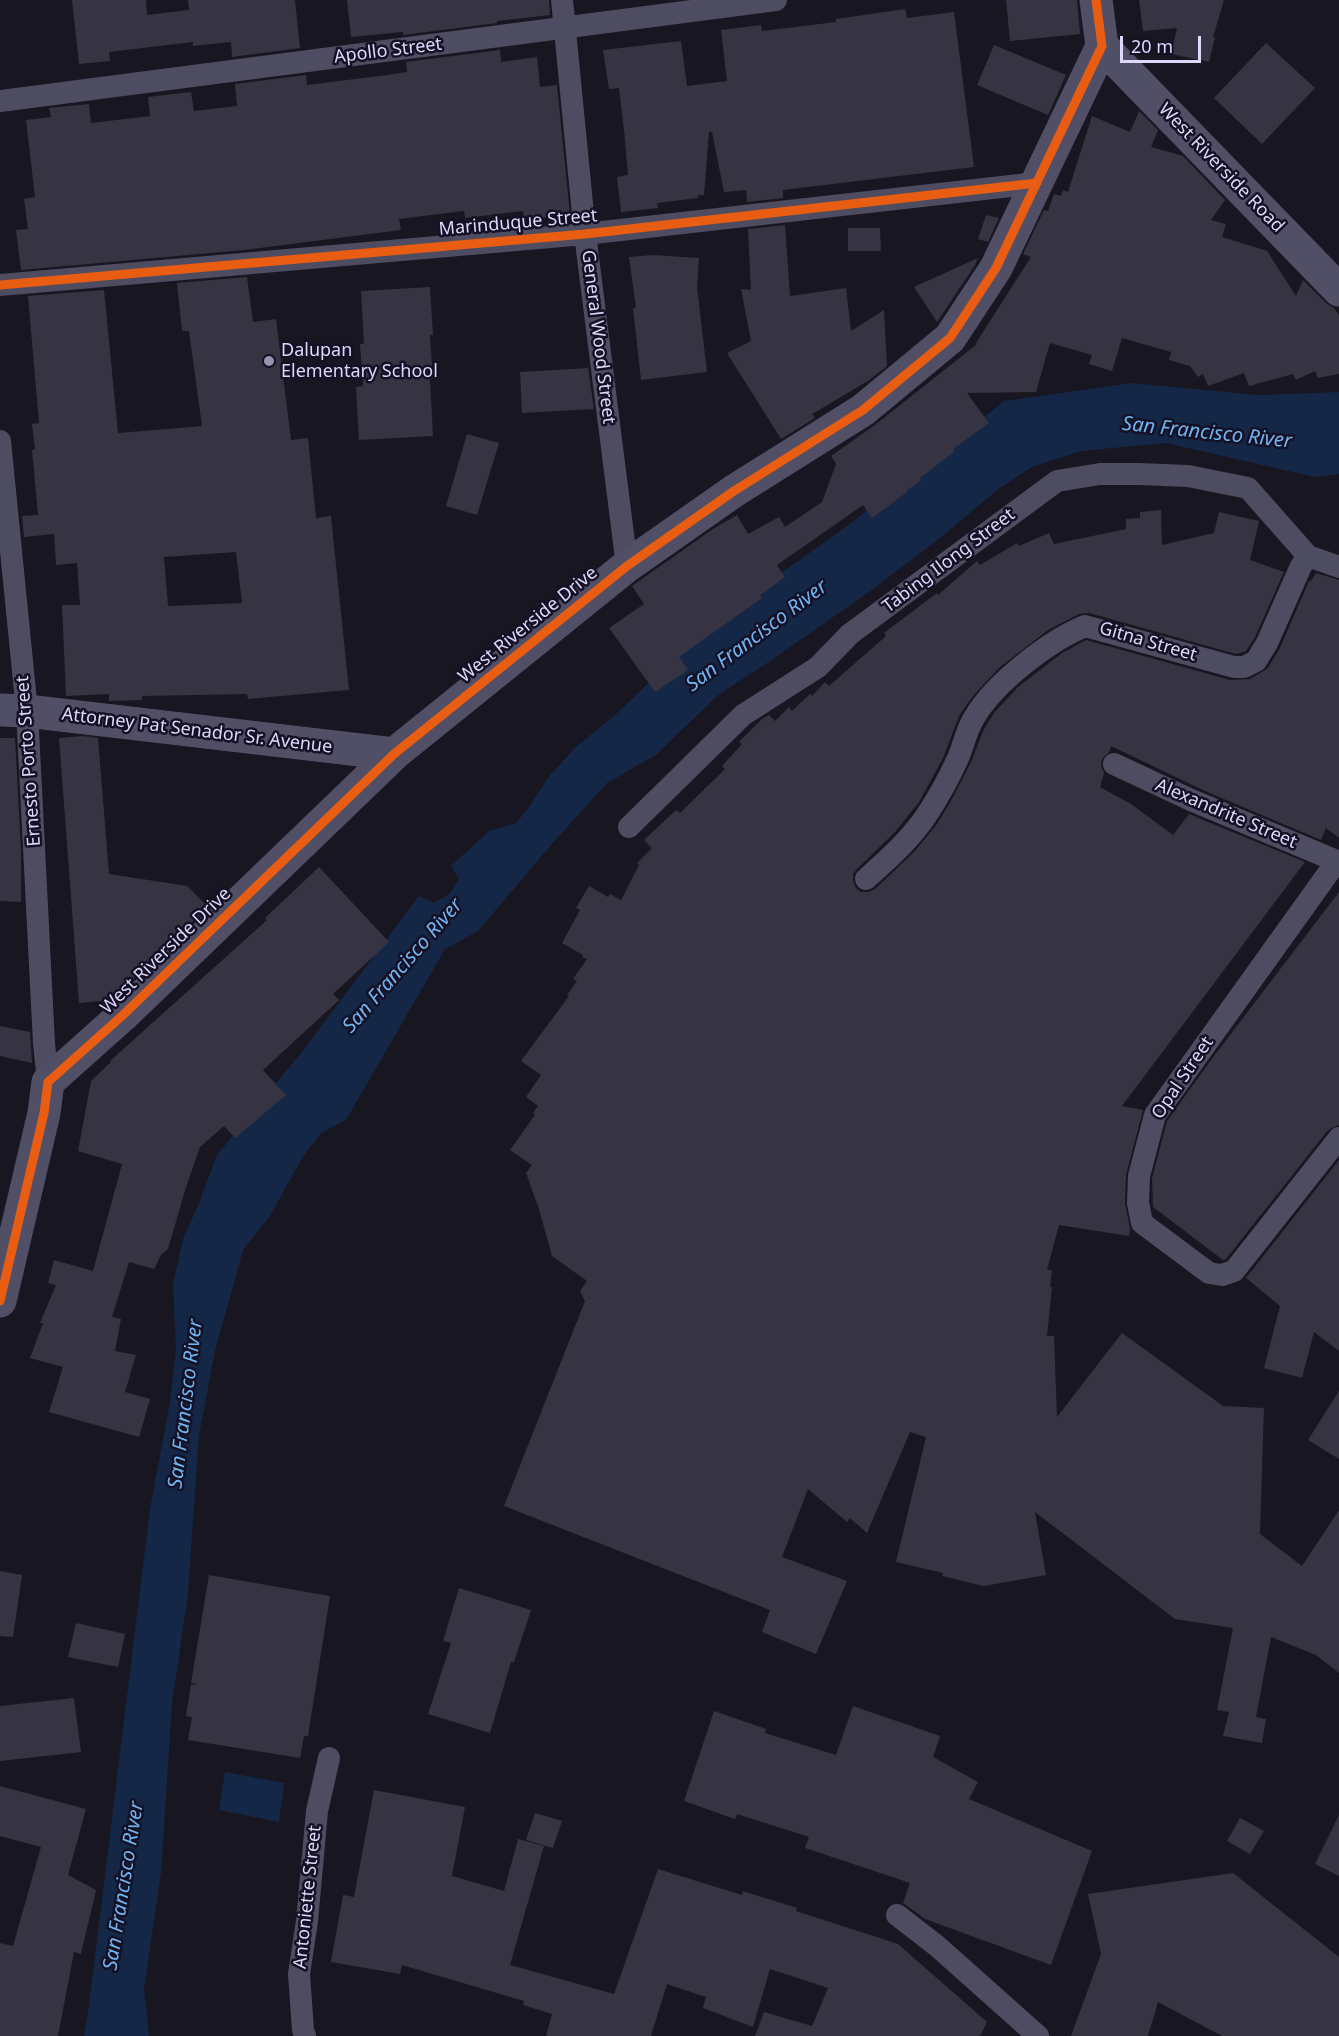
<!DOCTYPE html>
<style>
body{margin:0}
#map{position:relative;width:1339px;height:2036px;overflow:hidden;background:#181620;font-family:"Noto Sans",sans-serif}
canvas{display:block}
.scale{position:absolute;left:1120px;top:36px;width:81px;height:27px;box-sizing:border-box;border:3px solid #ddd8fc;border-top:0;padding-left:8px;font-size:18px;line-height:21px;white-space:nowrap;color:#ddd8fc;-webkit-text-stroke:4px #151125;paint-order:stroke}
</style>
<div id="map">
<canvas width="1339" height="2036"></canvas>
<div class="scale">20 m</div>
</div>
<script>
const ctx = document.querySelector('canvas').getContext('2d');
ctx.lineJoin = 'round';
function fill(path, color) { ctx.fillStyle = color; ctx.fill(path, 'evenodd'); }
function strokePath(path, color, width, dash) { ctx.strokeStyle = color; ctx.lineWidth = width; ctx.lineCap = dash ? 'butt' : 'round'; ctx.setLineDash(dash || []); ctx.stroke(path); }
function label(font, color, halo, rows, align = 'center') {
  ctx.font = font + ' "Noto Sans",sans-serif'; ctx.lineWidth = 5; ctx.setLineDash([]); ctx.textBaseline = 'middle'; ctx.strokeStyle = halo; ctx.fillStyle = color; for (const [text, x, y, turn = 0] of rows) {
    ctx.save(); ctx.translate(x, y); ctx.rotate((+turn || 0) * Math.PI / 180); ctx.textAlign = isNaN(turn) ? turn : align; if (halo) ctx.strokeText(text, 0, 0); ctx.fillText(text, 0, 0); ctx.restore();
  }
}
fill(new Path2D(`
 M 1132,383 L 1257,395 L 1339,392 L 1339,474 L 1315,477 L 1166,443 L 1081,451 L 1032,467 L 996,491 L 939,539 L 869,592 L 776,657 L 717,696 L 657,754 L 607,783 L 551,845 L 478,931 L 445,949 L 346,1120 L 321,1133 L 302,1158 L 270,1216 L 243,1250 L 215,1351 L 199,1435 L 188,1593 L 172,1704 L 161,1872 L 144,1989 L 149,2036 L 84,2036 L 88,2013 L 150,1509 L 170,1402 L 176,1350 L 173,1285 L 183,1239 L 199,1203 L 217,1155 L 305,1048 L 419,896 L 434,903 L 449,894 L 459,879 L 451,866 L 489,831 L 516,823 L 529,807 L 550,775 L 577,746 L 614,716 L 713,622 L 851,523 L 1004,401 Z
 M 225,1772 L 284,1783 L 279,1822 L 219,1810 Z`), '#152747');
fill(new Path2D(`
 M 72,0 L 146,0 L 147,15 L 189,10 L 188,0 L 295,0 L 300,48 L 232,57 L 231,42 L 193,46 L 193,42 L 109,52 L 110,61 L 79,64 Z
 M 347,0 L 549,0 L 550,15 L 497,21 L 497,23 L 403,35 L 403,32 L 351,37 Z
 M 1006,0 L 1077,0 L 1080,34 L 1010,41 Z
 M 1139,0 L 1224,0 L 1213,37 L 1215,38 L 1209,62 L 1171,54 L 1177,28 L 1143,31 Z
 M 905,9 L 907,18 L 954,12 L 974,167 L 783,190 L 783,198 L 747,202 L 746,190 L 724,192 L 712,132 L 709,132 L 704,195 L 698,195 L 698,198 L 657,203 L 658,208 L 621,212 L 617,177 L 628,175 L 624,130 L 619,88 L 609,89 L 603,50 L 681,41 L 687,86 L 727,81 L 721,30 L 761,25 L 762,31 L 836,22 L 836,19 Z
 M 1266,43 L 1315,88 L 1262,144 L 1214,98 Z
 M 994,45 L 1066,75 L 1048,115 L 977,85 Z
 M 500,50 L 501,62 L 537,57 L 540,87 L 557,85 L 570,215 L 524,220 L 523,211 L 465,218 L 464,211 L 399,219 L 401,230 L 244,250 L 21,270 L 16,230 L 28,229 L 24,199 L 35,197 L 26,120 L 51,117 L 49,108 L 89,104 L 91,123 L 150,116 L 148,97 L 191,92 L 194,111 L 237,106 L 235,84 L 306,75 L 307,85 L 387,75 L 407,72 L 406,62 Z
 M 1139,111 L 1158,130 L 1151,147 L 1183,156 L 1225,200 L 1211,220 L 1226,224 L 1222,237 L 1267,251 L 1296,296 L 1303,280 L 1326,303 L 1334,308 L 1339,315 L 1339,374 L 1318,378 L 1315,371 L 1296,380 L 1293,374 L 1249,386 L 1244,373 L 1208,386 L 1203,374 L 1198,377 L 1190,366 L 1169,360 L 1171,352 L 1122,338 L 1112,371 L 1089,364 L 1092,355 L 1050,343 L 1036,392 L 967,393 L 989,423 L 953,449 L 955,451 L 920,478 L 921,480 L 906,491 L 907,492 L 872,518 L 863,505 L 777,565 L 785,577 L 760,595 L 762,598 L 679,657 L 688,670 L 655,692 L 609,628 L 644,604 L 632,586 L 713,529 L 737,515 L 748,534 L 779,517 L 785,527 L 822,502 L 836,464 L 831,456 L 875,425 L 977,344 L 976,343 L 1031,257 L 1023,254 L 1044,210 L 1048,211 L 1054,194 L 1061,196 L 1063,190 L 1068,192 L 1092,116 L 1130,132 Z
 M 986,215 L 999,218 L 988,242 L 978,239 Z
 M 785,225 L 790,296 L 846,288 L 851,331 L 884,310 L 887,366 L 868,381 L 812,414 L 815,418 L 781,439 L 727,353 L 751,341 L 741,289 L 751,290 L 748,229 Z
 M 848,228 L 880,228 L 881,251 L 848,251 Z
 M 653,255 L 699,258 L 697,287 L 707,372 L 641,380 L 633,308 L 636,308 L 629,257 Z
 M 978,258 L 975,265 L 937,322 L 914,287 Z
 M 247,277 L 253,322 L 276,319 L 291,440 L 308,438 L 316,518 L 331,516 L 349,690 L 248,699 L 247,694 L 142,696 L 142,700 L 109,701 L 109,694 L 66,696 L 62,605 L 80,605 L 77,563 L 56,565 L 54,534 L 24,537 L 22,516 L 38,515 L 32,450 L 35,449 L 32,424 L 39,423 L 28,296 L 104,290 L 118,433 L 202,426 L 189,331 L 182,331 L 177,283 ZM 236,552 L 242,603 L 168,606 L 164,557 Z
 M 430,287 L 433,335 L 430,335 L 433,379 L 430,379 L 433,436 L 359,440 L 356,387 L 363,386 L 360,344 L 364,344 L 361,291 Z
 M 588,368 L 594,409 L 522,413 L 520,372 Z
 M 467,434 L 499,443 L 477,515 L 446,506 Z
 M 1161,510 L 1162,545 L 1214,533 L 1219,512 L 1259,521 L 1250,560 L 1284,572 L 1255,637 L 1246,651 L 1236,654 L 1089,613 L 1079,614 L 1048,630 L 1000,667 L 973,696 L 959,716 L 943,758 L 919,802 L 895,832 L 857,869 L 853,874 L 853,881 L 856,888 L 861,892 L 869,892 L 875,889 L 915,851 L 937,824 L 951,801 L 971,762 L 984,729 L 994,713 L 1018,687 L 1062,653 L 1086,640 L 1230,680 L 1250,679 L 1267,669 L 1279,650 L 1309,581 L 1311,581 L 1316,573 L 1339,580 L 1339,838 L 1326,828 L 1321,840 L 1205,791 L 1111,746 L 1109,752 L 1102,759 L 1101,766 L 1104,773 L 1100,787 L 1131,804 L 1173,835 L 1189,814 L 1305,862 L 1122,1106 L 1143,1110 L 1126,1175 L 1125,1203 L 1130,1229 L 1129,1236 L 1059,1225 L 1047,1270 L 1052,1270 L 1050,1287 L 1052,1287 L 1047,1336 L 1054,1336 L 1057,1417 L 1122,1333 L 1223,1406 L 1264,1408 L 1260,1534 L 1302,1566 L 1339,1510 L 1339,1673 L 1316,1655 L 1271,1637 L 1256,1717 L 1266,1719 L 1262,1743 L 1223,1736 L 1229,1712 L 1217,1710 L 1233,1628 L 1175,1619 L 1035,1512 L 1046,1575 L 984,1586 L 942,1576 L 943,1573 L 896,1562 L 926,1437 L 910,1432 L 867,1533 L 850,1518 L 847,1522 L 808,1489 L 782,1557 L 847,1581 L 816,1654 L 762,1632 L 770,1610 L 504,1506 L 585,1301 L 580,1291 L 587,1281 L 552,1256 L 539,1209 L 526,1173 L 532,1165 L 510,1150 L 535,1115 L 533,1113 L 538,1106 L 526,1097 L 541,1075 L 521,1061 L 569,996 L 567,995 L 577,981 L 573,979 L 587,959 L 582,957 L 583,955 L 562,943 L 580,910 L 576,908 L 589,886 L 608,897 L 610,894 L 621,900 L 639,865 L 637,863 L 652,848 L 644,840 L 676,810 L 680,813 L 725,769 L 722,766 L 742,744 L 739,742 L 762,719 L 769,715 L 775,721 L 789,707 L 792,711 L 810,694 L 812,696 L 825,682 L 829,686 L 886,636 L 884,633 L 937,593 L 938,595 L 977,561 L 980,565 L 1017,543 L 1019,546 L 1049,533 L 1054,544 L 1126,529 L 1126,519 L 1140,518 L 1140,512 Z
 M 83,736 L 98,738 L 109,874 L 187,886 L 208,907 L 111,1000 L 79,1003 L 59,738 Z
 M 0,738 L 15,738 L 21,850 L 21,902 L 0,901 Z
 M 319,867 L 389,942 L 333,994 L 339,1000 L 263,1070 L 286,1095 L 235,1138 L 224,1126 L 200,1147 L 186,1187 L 168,1249 L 161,1255 L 154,1269 L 129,1262 L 112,1317 L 121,1319 L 115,1351 L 136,1355 L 125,1392 L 150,1399 L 139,1437 L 49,1412 L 63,1367 L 30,1358 L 43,1323 L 40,1323 L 56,1285 L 48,1283 L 54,1260 L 93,1271 L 122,1164 L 78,1151 L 91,1081 L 111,1062 L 110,1061 L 267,920 L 265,918 Z
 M 1339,892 L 1339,1125 L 1328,1130 L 1226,1259 L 1223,1260 L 1153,1207 L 1152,1178 L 1167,1121 L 1211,1060 Z
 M 0,1026 L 30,1032 L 32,1063 L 0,1056 Z
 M 1339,1160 L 1339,1351 L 1314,1332 L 1302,1378 L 1264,1368 L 1280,1306 L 1246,1278 Z
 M 1339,1391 L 1339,1459 L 1308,1440 Z
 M 0,1571 L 22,1575 L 13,1637 L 0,1636 Z
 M 209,1575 L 330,1596 L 308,1736 L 304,1736 L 300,1758 L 188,1740 L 192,1717 L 186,1716 L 191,1685 L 197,1684 L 191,1683 Z
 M 459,1588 L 531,1610 L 514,1662 L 511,1662 L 490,1733 L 428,1714 L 451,1643 L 443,1641 Z
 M 76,1623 L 125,1634 L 118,1667 L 68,1657 Z
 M 74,1698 L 81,1752 L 0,1761 L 0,1706 Z
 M 853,1706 L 940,1736 L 933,1757 L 978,1782 L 969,1799 L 1092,1851 L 1051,1965 L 925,1919 L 903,1903 L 910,1883 L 805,1848 L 809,1837 L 737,1814 L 735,1819 L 684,1801 L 714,1711 L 766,1729 L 765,1733 L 836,1755 Z
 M 0,1786 L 86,1809 L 68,1875 L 96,1890 L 81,1954 L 74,1952 L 58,2036 L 0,2036 L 0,1943 L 13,1946 L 41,1847 L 0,1836 Z
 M 374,1790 L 465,1807 L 452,1876 L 504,1891 L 518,1839 L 544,1846 L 510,1965 L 614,1994 L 658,1869 L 742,1895 L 743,1891 L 797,1908 L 796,1911 L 898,1944 L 987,2022 L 980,2036 L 755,2036 L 764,2012 L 812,2026 L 828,1988 L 770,1969 L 753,2027 L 703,2008 L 706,1997 L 667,1984 L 651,2036 L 546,2036 L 552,2014 L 523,2005 L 524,2001 L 402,1965 L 400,1974 L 331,1962 L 343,1895 L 354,1897 Z
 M 535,1813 L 562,1821 L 553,1848 L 526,1840 Z
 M 1339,1815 L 1339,1876 L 1315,1864 Z
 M 1240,1818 L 1264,1831 L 1250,1854 L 1227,1841 Z
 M 1233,1873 L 1339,1957 L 1339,2036 L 1222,2036 L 1158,2002 L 1148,2036 L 1071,2036 L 1101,1954 L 1088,1894 Z`), '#363442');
strokePath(new Path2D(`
 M 562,0 L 585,234 L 627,566
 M 0,101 L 776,0
 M 0,285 L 585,234 L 1037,183
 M 0,441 L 27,711 L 44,1043 L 48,1082
 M 1308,556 L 1339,567
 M 1114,764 L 1191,800 L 1339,862
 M 629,827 L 743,715 L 818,667 L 850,634 L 1057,481 L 1100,474 L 1138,474 L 1188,476 L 1248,488 L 1308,556
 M 1337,861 L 1155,1115 L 1139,1176 L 1138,1203 L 1142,1223 L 1209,1273 L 1222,1275 L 1234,1271 L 1339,1138
 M 866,879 C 888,859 909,841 926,816 C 938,798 950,776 959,756 C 964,743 967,729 974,718 C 994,683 1049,641 1085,626 L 1234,667 L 1244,667 L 1256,661 L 1267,643 L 1301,566 L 1308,556
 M 897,1915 L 937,1946 L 1038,2036
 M 305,2036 L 303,2030 L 299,1974 L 307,1921 L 317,1811 L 329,1758`), '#4d4c60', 22);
strokePath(new Path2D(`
 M 1102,46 L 1339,290
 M 0,710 L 27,711 L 394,754
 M 0,1301 L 44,1113 L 48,1082 L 123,1015 L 394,754 L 627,566 L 734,491 L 863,410 L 950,338 L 996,268 L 1102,46 L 1096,0`), '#504f66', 33);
strokePath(new Path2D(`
 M 0,285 L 585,234 L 1037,183
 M 0,1301 L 44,1113 L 48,1082 L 123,1015 L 394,754 L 627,566 L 734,491 L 863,410 L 950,338 L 996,268 L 1102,46 L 1096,0`), '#e95d12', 9);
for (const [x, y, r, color] of [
 [269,361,6,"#9894af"]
]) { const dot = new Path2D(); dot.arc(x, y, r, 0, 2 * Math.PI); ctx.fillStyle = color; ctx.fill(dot); strokePath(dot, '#151125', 2); }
label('18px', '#ddd8fc', '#151125', [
 ["Apollo Street",388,51,-7],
 ["West Riverside Road",1221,168,46],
 ["Marinduque Street",518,223,-5],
 ["General Wood Street",598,337,83],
 ["Tabing Ilong Street",949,561,-37],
 ["West Riverside Drive",528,625,-39],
 ["Gitna Street",1148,642,16],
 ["Attorney Pat Senador Sr. Avenue",197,731,7],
 ["Ernesto Porto Street",29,761,-94],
 ["Alexandrite Street",1226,814,23],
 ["West Riverside Drive",166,951,-44],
 ["Opal Street",1183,1078,-56],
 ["Antoniette Street",308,1897,-84]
]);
label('18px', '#ddd8fc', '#151125', [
 ["Dalupan",281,351],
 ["Elementary School",281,372]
], 'left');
label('italic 20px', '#6fb4f3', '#151125', [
 ["San Francisco River",1207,433,6],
 ["San Francisco River",757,636,-37],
 ["San Francisco River",403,966,-49],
 ["San Francisco River",186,1404,-83],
 ["San Francisco River",124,1886,-81]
]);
</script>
